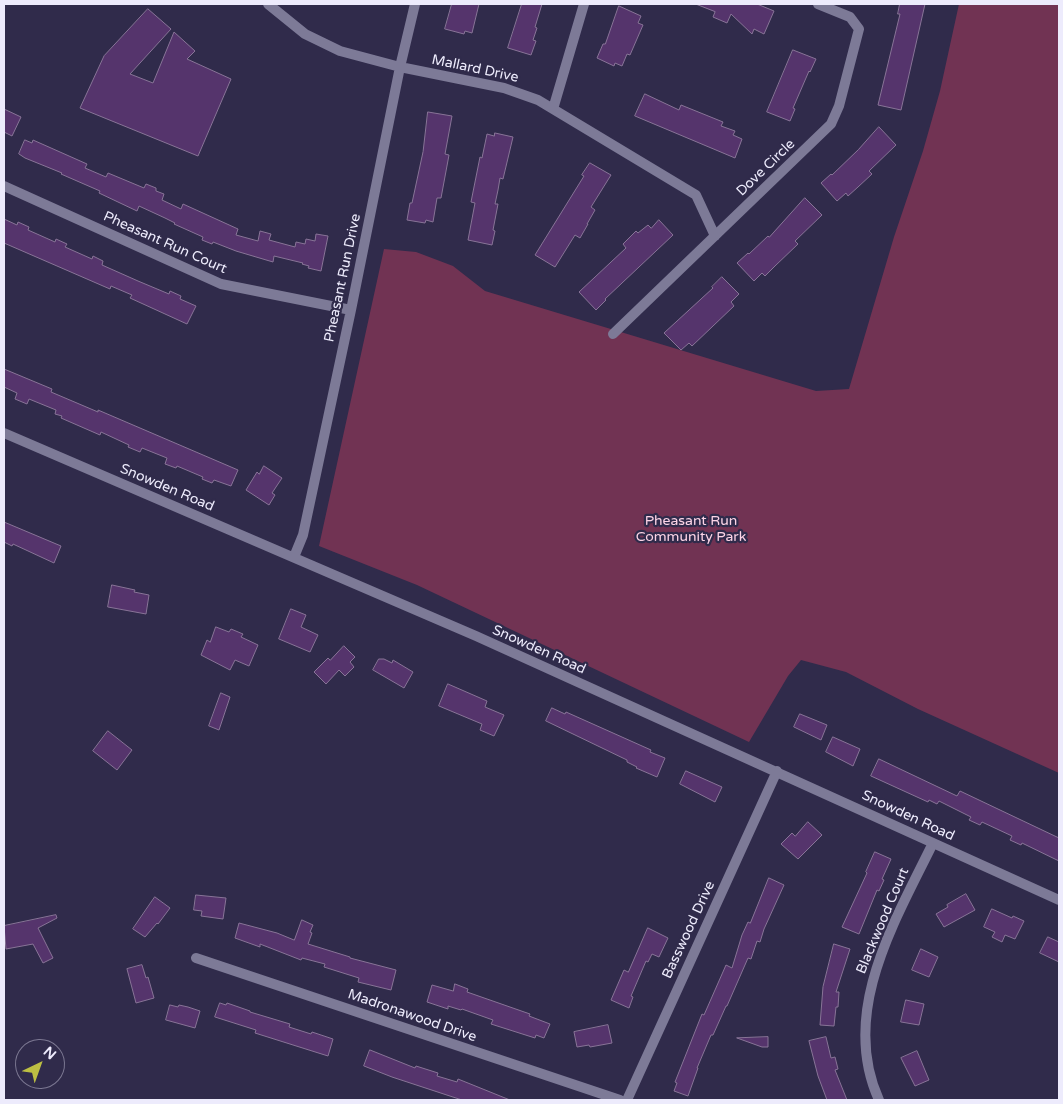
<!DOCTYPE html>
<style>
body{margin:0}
#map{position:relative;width:1063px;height:1104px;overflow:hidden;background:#302b4b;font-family:"Varela Round",sans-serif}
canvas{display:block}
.frame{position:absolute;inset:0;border:5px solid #edebfc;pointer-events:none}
.north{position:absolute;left:15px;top:1039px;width:50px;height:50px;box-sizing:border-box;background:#302b4b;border:1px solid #7c7892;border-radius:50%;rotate:42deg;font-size:14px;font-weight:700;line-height:20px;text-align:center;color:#edebfc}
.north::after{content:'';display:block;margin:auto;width:18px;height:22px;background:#bdbf43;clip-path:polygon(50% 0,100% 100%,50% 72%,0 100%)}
</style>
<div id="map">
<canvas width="1063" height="1104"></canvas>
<div class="frame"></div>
<div class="north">N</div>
</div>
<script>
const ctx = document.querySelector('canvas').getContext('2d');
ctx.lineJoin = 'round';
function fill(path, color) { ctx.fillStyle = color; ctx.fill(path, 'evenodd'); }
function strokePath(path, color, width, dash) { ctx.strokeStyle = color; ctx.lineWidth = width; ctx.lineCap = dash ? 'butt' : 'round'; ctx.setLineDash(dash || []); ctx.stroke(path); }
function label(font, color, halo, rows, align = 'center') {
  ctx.font = font + ' "Varela Round",sans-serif'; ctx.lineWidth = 4.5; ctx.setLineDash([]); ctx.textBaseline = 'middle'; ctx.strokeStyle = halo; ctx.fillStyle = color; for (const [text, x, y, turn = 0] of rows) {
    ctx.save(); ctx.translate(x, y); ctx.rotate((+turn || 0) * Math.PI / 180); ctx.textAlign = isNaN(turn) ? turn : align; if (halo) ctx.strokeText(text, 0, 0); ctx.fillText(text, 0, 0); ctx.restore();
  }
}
fill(new Path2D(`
 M 959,4 L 1059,4 L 1059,773 L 918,709 L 846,672 L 801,660 L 788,676 L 749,742 L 417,585 L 319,546 L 384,249 L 416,252 L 453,266 L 485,291 L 816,391 L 849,389 L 894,237 L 923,151 L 940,91 Z`), '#713353');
const building = new Path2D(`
 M 452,4 L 479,4 L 472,33 L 465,31 L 464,34 L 445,29 Z
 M 522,4 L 542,4 L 535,27 L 537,28 L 533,40 L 536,41 L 531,55 L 508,48 Z
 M 696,4 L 757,4 L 774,11 L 764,34 L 754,29 L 752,34 L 731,14 L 727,23 L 713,17 L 715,12 Z
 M 900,4 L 925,4 L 901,110 L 878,105 L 900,14 L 898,14 Z
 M 619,6 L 641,16 L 638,23 L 643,25 L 630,55 L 627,54 L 622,66 L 615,63 L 614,66 L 597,58 L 603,44 L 605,44 Z
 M 148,9 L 171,29 L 130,74 L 153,83 L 174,32 L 195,51 L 187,59 L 231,79 L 198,156 L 80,108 L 104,56 Z
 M 793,50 L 816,59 L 810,72 L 809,71 L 793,108 L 795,109 L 790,121 L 767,112 Z
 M 645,94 L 679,110 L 681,105 L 723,122 L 721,126 L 735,131 L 733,135 L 742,139 L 735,158 L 635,116 Z
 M 4,109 L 21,117 L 12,136 L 4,132 Z
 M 428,112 L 452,116 L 445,154 L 449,155 L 441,198 L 437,198 L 433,222 L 426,220 L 425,223 L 407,220 L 410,203 L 412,203 L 423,152 Z
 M 879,127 L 896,145 L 869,171 L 872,174 L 858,187 L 848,196 L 846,193 L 837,201 L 821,183 L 831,174 L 832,175 L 858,150 Z
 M 495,133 L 513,137 L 503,179 L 500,178 L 498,190 L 495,204 L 498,204 L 493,230 L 495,231 L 492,245 L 468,240 L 475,203 L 471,202 L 480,157 L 482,158 L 487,134 L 494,136 Z
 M 25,140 L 32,143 L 33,140 L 87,164 L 85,168 L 106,177 L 108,173 L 144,188 L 146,184 L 156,188 L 156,191 L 164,194 L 162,200 L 181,209 L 183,204 L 238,229 L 236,235 L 258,241 L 260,231 L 271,234 L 269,240 L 295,247 L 296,242 L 305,244 L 306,239 L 315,241 L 316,234 L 328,236 L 321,271 L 308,268 L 309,266 L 302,264 L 303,263 L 274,256 L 273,262 L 236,251 L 213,242 L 212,244 L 202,240 L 203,237 L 174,224 L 175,223 L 165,218 L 139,206 L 137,211 L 99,193 L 100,191 L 61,174 L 62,173 L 25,158 L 19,154 Z
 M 590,163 L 611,175 L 591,207 L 595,210 L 587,224 L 588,224 L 580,238 L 575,235 L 555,267 L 535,255 L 584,176 L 582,175 Z
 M 805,198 L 822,215 L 795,241 L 798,244 L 775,266 L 765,276 L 762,273 L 754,281 L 737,263 L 748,253 L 749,254 L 768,236 L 769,237 Z
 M 4,219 L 17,225 L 18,222 L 29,227 L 28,230 L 55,242 L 56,239 L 67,244 L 65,247 L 92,259 L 93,256 L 103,261 L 102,265 L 138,281 L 169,294 L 170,291 L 181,296 L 180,299 L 196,306 L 187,324 L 130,298 L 132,295 L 111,286 L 110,289 L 4,243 Z
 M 659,220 L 673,235 L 605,299 L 606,300 L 596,310 L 579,292 L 626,248 L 623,244 L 636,231 L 638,233 L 648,225 L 651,228 Z
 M 722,277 L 739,294 L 731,302 L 734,306 L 692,346 L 689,343 L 681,350 L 664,333 L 713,288 L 712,287 Z
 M 4,369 L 52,389 L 51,392 L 98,412 L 98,410 L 238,470 L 231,486 L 214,480 L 212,483 L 202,479 L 203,477 L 177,466 L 176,468 L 165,464 L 167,458 L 142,448 L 140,452 L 128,447 L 129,445 L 101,432 L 100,435 L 61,418 L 62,416 L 55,414 L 56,410 L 29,399 L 27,404 L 15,399 L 17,393 L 4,387 Z
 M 264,466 L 282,478 L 272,493 L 275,495 L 269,505 L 246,490 L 257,472 L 259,474 Z
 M 4,522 L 61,546 L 54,563 L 13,544 L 12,546 L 4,542 Z
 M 112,585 L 135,590 L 134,592 L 149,595 L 146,614 L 108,607 Z
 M 291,609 L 306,615 L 301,627 L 318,635 L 310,652 L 279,639 Z
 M 216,627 L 229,632 L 231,629 L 243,634 L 241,637 L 258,645 L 249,666 L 235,660 L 230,670 L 201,655 L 207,640 L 210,642 Z
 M 344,646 L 355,657 L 350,662 L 354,667 L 345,676 L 339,670 L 326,684 L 314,672 L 328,658 L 330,660 Z
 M 379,659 L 384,659 L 392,663 L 393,660 L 413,672 L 404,688 L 373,670 Z
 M 448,684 L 487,701 L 485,707 L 504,715 L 494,736 L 480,730 L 482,724 L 439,706 Z
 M 221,693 L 230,697 L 219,730 L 209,726 Z
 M 552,708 L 565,714 L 566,712 L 651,750 L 650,752 L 665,758 L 657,777 L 636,768 L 637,767 L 627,762 L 627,760 L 546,721 Z
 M 800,714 L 827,725 L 821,740 L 794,727 Z
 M 108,731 L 132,750 L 117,770 L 93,751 Z
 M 833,737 L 860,749 L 853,766 L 826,752 Z
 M 879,759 L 957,796 L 960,791 L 1059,838 L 1059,861 L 1022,843 L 1021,845 L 1010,840 L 1012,836 L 982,822 L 980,825 L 969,820 L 971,817 L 939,801 L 937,804 L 929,800 L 928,802 L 871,776 Z
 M 686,771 L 722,787 L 715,802 L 680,784 Z
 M 808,822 L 822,835 L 798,859 L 781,844 L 792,833 L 795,836 Z
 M 875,852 L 891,859 L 882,879 L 884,880 L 879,891 L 877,890 L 859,934 L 842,927 L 867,873 L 866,872 Z
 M 769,878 L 784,885 L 764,929 L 760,942 L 757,941 L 751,959 L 748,958 L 727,1006 L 726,1006 L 713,1035 L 711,1035 L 697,1068 L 698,1068 L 688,1096 L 674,1091 L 677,1083 L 675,1082 L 702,1014 L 704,1015 L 726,965 L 732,968 L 742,935 L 748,922 L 750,923 Z
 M 966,894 L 975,910 L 944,927 L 936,914 L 948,907 L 947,905 Z
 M 196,895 L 226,898 L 223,919 L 201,916 L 202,911 L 194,910 Z
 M 155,897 L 170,908 L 158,924 L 157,923 L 145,937 L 133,929 Z
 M 992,909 L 1012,918 L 1013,916 L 1024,921 L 1015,939 L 1005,935 L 1002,942 L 992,937 L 995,932 L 984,927 Z
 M 56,915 L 57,918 L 38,928 L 53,958 L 43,963 L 33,944 L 6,949 L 4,926 Z
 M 302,920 L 313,925 L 310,932 L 312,933 L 308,944 L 350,957 L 350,958 L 396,970 L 391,990 L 358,982 L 359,978 L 324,967 L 325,964 L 302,958 L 301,960 L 260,944 L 260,947 L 235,938 L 239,923 L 277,933 L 294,940 Z
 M 648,928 L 668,938 L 659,957 L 652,954 L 648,962 L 646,961 L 631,996 L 633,997 L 629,1008 L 611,1000 L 624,970 L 628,972 Z
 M 1048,937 L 1059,942 L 1059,962 L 1040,953 Z
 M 834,944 L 850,949 L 836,992 L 839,992 L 838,1007 L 836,1007 L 834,1026 L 820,1025 L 823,987 Z
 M 921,949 L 938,957 L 929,977 L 912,970 Z
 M 142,965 L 146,978 L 148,977 L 154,998 L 136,1003 L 127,969 Z
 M 455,984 L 468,989 L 467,992 L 530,1014 L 529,1016 L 550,1024 L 544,1038 L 536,1035 L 535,1038 L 491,1024 L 493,1020 L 462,1009 L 461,1010 L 448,1006 L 448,1009 L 427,1002 L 432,985 L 453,991 Z
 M 906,1000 L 924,1004 L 919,1025 L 901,1022 Z
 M 220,1003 L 226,1005 L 227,1003 L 250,1011 L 250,1012 L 290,1024 L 289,1027 L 311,1034 L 312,1032 L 333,1039 L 328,1056 L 255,1033 L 256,1030 L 215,1017 Z
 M 170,1005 L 178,1007 L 179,1005 L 188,1007 L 200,1011 L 195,1028 L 166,1020 Z
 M 608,1025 L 612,1043 L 590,1047 L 589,1045 L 577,1047 L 574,1032 Z
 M 768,1037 L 768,1047 L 762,1047 L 737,1038 Z
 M 826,1037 L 831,1058 L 835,1057 L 838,1069 L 835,1070 L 847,1100 L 827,1100 L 818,1076 L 809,1041 Z
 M 370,1050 L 415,1068 L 416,1066 L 438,1073 L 437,1076 L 457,1082 L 458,1079 L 510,1100 L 462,1100 L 392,1077 L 364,1066 Z
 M 917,1051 L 929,1080 L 915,1086 L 901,1058 Z`);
fill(building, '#55346c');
strokePath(building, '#887497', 1);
strokePath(new Path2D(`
 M 268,4 L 305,34 L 340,51 L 400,67 L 504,88 L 538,100 L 696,195 L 715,236
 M 553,109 L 584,4
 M 4,186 L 221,284 L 351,310
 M 613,334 L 831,124 L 839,106 L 859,29 L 850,17 L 818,4
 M 4,433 L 476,636 L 1059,900
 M 294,557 L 303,535 L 351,310 L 400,67 L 415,4
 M 196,958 L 620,1100
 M 627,1100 L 777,771
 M 879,1100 C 839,1012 895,921 933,843`), '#7d7a97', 10);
label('14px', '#edebfc', '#302b4b', [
 ["Mallard Drive",475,69,12],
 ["Dove Circle",766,168,-44],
 ["Pheasant Run Court",165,243,24],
 ["Pheasant Run Drive",343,278,-78],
 ["Snowden Road",167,488,23],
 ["Snowden Road",539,650,24],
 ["Snowden Road",908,816,25],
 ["Blackwood Court",883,921,-67],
 ["Basswood Drive",689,930,-65],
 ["Madronawood Drive",412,1016,19]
]);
label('14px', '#fdd4e6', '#302b4b', [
 ["Pheasant Run",691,521],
 ["Community Park",691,537]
]);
</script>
